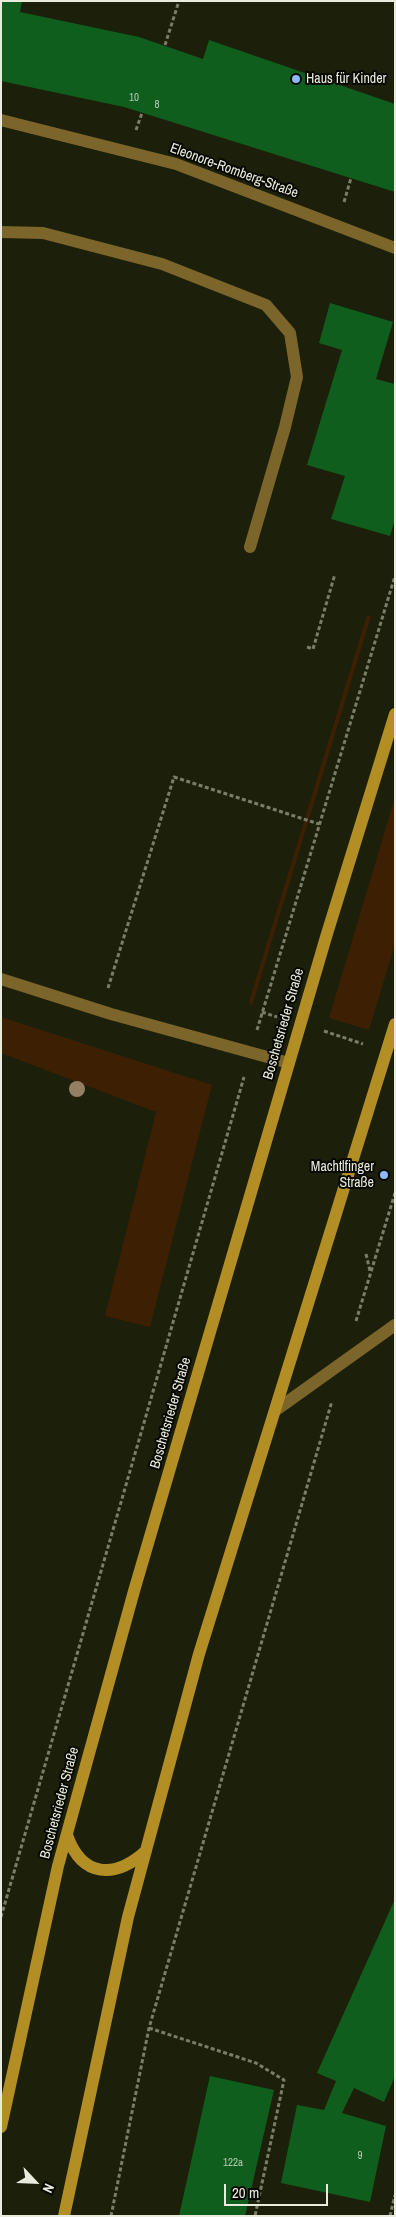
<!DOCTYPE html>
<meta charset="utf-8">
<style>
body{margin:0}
#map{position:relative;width:396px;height:2217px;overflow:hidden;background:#1c1f09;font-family:"Archivo Narrow",sans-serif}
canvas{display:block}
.frame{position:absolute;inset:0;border:2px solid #e9ecdd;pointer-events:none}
.north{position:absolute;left:10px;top:2157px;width:50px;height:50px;-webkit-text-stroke:4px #070802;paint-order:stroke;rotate:115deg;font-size:14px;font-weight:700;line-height:20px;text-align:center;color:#e9ecdd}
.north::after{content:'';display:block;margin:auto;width:18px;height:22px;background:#e9ecdd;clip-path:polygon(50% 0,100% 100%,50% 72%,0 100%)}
.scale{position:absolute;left:224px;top:2184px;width:104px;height:22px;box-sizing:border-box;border:2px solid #e9ecdd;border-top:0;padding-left:6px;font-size:15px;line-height:18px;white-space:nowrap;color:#e9ecdd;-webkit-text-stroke:4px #070802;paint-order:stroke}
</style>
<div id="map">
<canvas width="396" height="2217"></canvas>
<div class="frame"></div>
<div class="north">N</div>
<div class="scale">20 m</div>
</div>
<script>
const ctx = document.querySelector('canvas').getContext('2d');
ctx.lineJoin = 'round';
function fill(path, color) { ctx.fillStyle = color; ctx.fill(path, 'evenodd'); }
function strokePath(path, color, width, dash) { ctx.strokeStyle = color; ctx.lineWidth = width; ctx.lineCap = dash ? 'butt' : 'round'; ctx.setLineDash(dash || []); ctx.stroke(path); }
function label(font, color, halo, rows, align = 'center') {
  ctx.font = font + ' "Archivo Narrow",sans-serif'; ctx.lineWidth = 4; ctx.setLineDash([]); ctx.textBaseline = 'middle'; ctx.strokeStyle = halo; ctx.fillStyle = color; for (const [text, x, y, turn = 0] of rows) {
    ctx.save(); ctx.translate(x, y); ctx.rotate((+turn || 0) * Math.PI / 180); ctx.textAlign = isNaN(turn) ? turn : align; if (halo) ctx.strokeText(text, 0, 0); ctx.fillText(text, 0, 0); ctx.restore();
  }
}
fill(new Path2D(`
 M 367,615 L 371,616 L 252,1006 L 249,1002 Z
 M 395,797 L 395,944 L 369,1030 L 329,1018 Z
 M 1,1017 L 212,1085 L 150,1327 L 105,1316 L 156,1112 L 1,1053 Z`), '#3d2004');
fill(new Path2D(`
 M 1,1 L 22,1 L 20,12 L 139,37 L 203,59 L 209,40 L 395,104 L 395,192 L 124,107 L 1,81 Z
 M 330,303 L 393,322 L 376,379 L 395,384 L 395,519 L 390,536 L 331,519 L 345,476 L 307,465 L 342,350 L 319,343 Z
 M 395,1899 L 395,2076 L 384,2102 L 354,2088 L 342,2113 L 386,2126 L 370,2202 L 281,2183 L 297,2105 L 324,2110 L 336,2081 L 317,2073 Z
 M 210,2076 L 274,2090 L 245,2216 L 179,2216 Z`), '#105e1d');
strokePath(new Path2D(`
 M 165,45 L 179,1
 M 136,130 L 142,113
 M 344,202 L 351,178
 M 307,647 L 313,649 L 335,574
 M 108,988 L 174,777 L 319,824
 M 262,1012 L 277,1017
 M 257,1030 L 395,576
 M 324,1031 L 363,1044
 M 366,1254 L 370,1271
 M 356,1321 L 395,1193
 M 1,1917 L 244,1077
 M 149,2028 L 256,2063 L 284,2080 L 255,2216
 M 111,2216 L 149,2028 L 332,1401
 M 390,2216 L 395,2195`), '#7a7d6a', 3, [4, 2.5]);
strokePath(new Path2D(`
 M 1,232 L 43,233 L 162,264 L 266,305 L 290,333 L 297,377 L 285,427 L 250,547
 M 276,1410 L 395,1325`), '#7b652a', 12);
strokePath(new Path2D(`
 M 1,120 L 176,164 L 395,248
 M 1,979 L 111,1014 L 289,1063`), '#7b652a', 12);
strokePath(new Path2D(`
 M 67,1835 C 82,1878 115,1879 146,1851
 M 1,2127 L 58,1866 L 134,1591 L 326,937 L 395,714
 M 64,2216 L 128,1917 L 199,1654 L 395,1024`), '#b28e24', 12);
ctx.fillStyle = '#937f64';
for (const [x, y] of [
 [77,1089]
]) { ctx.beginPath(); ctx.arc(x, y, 8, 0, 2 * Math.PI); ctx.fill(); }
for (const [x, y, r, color] of [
 [296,79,5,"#8cb9fc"],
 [384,1175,5,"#8cb9fc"]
]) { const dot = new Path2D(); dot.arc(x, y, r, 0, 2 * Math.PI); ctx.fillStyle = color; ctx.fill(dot); strokePath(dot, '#070802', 2); }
label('11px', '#b3c8ad', null, [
 ["10",134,98],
 ["8",157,105],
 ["9",360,2156],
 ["122a",233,2163]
]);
label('14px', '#e9ecdd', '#070802', [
 ["Haus für Kinder",306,79],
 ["Machtlfinger",374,1167,"right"],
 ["Straße",374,1183,"right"]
], 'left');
label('14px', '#e9ecdd', '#070802', [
 ["Eleonore-Romberg-Straße",234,171,20],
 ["Boschetsrieder Straße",284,1024,-74],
 ["Boschetsrieder Straße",171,1413,-74],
 ["Boschetsrieder Straße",60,1803,-75]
]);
</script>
